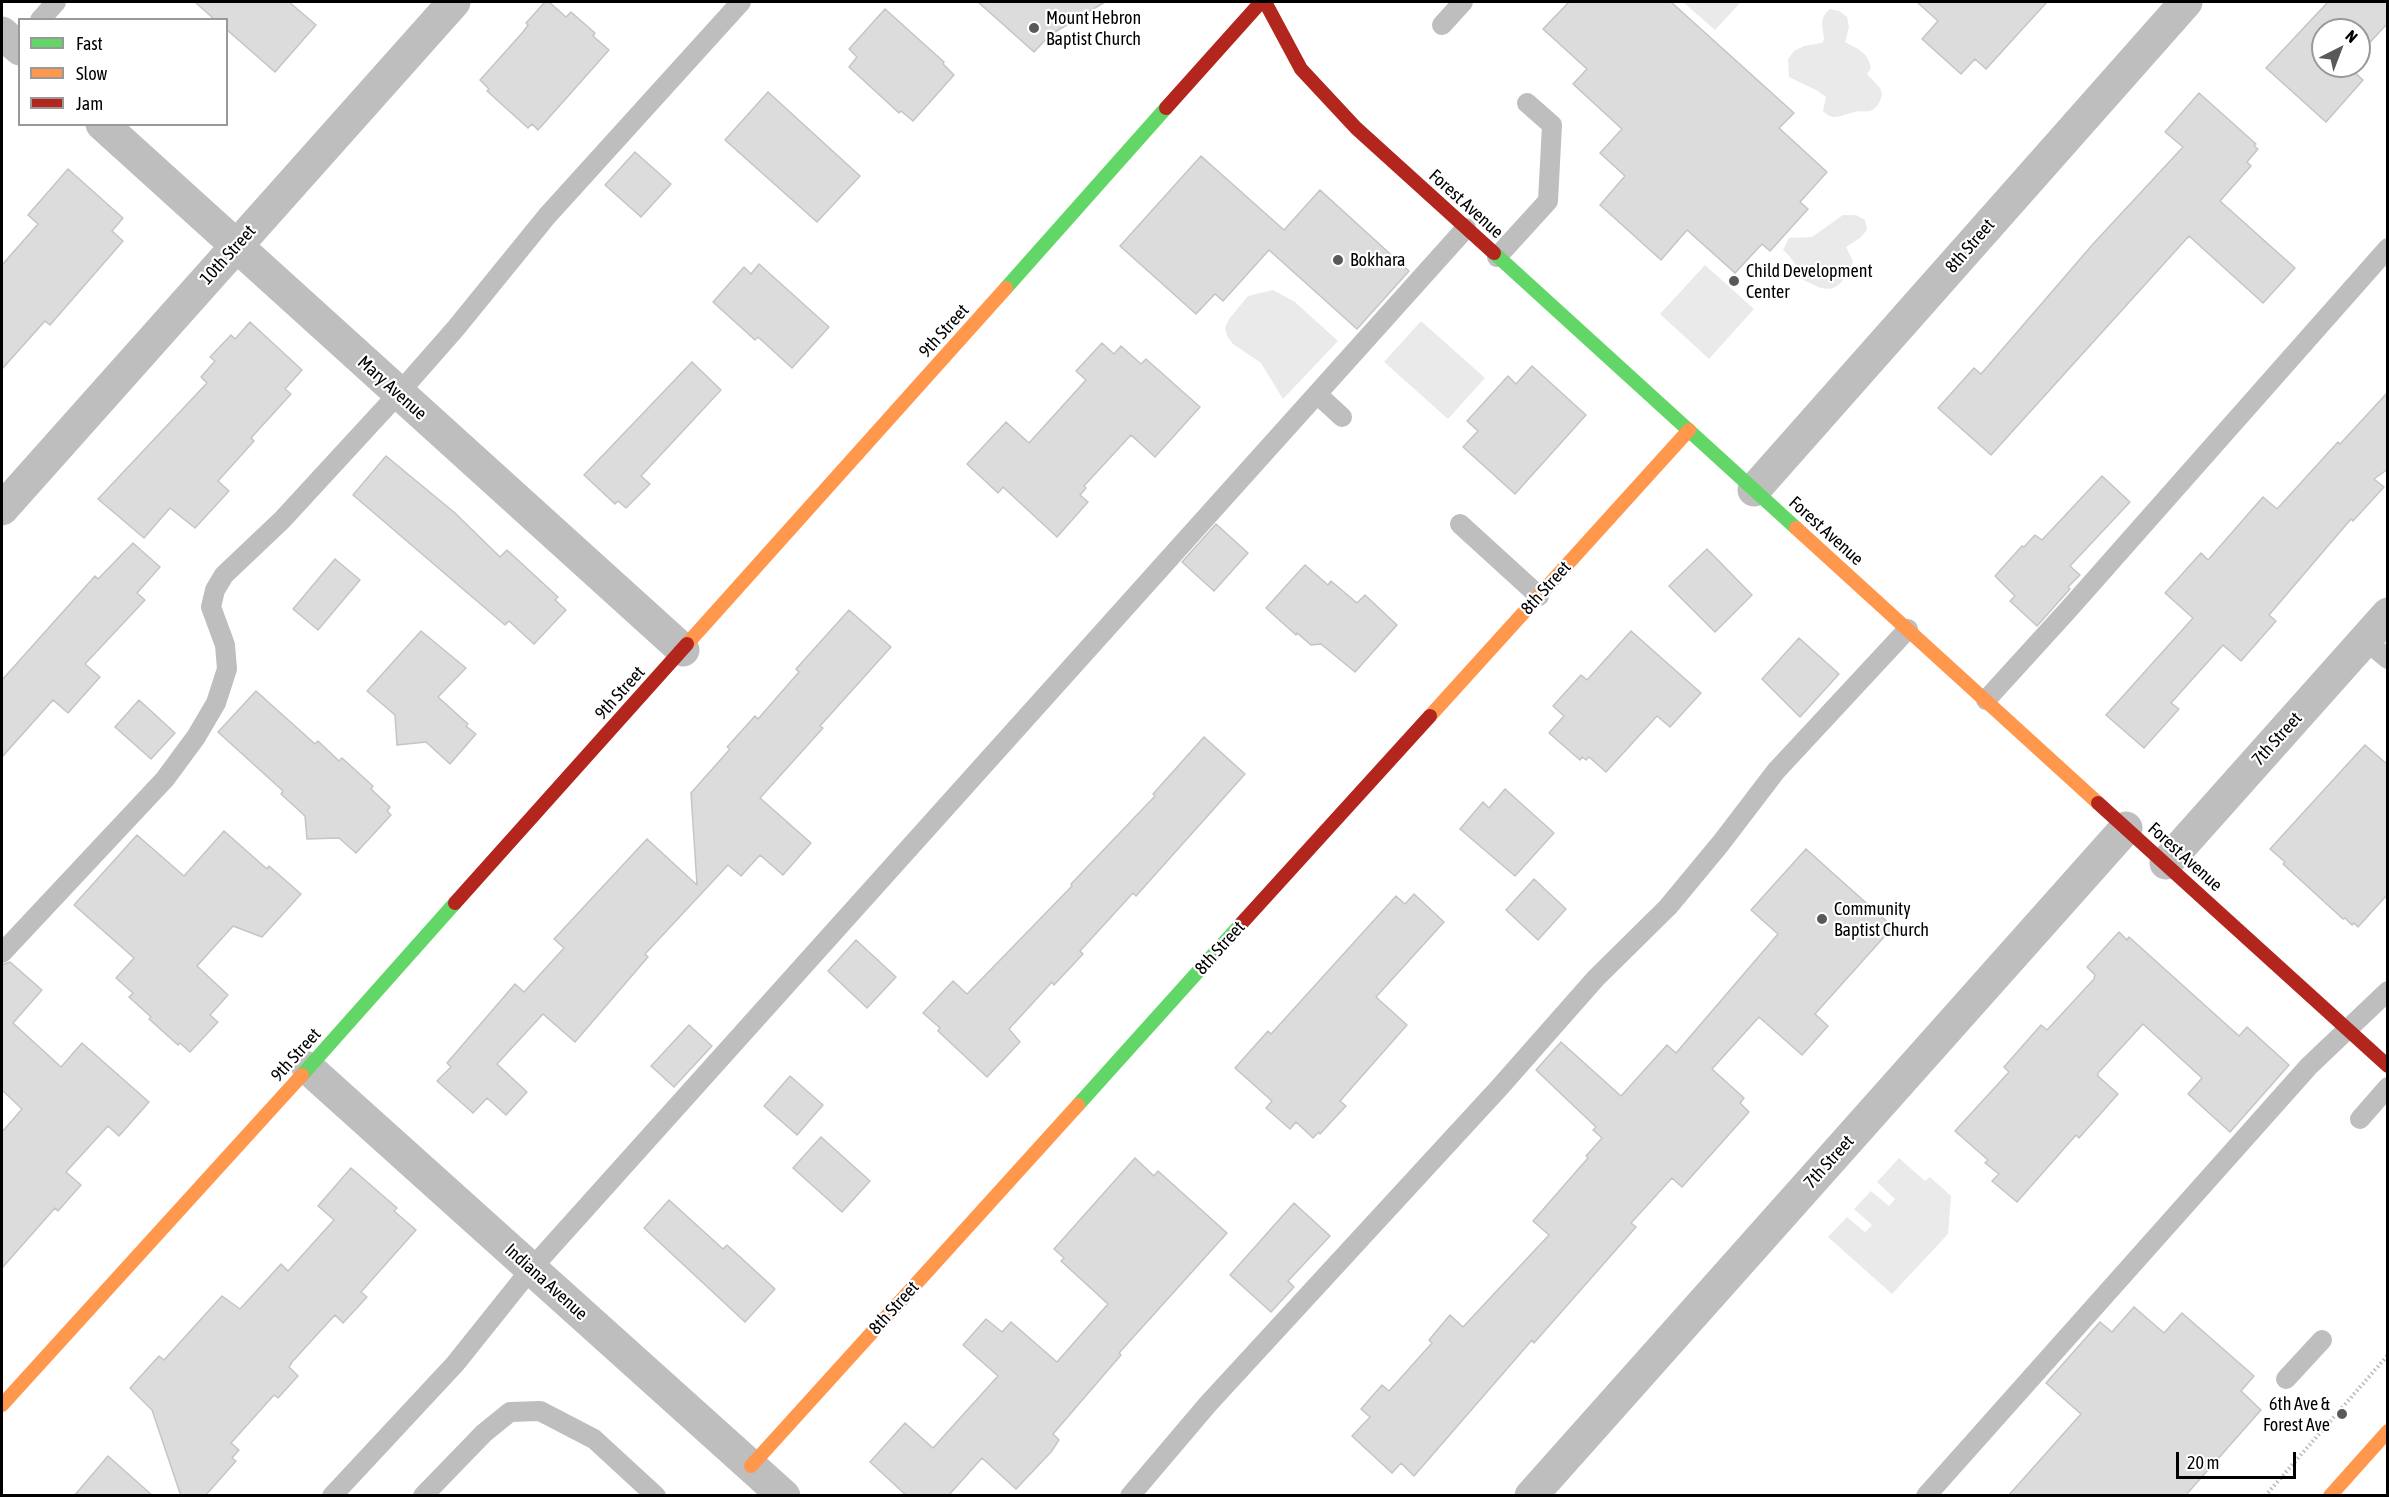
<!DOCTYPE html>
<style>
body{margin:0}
#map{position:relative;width:2389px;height:1497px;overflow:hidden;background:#fff;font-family:"Asap Condensed",sans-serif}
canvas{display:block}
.frame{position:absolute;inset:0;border:3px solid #000;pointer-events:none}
.legend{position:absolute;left:18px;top:18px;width:210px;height:108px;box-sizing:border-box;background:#fff;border:2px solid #999;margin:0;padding:8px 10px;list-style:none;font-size:18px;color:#000}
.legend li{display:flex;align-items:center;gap:12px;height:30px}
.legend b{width:30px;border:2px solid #999}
.north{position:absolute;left:2311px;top:18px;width:60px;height:60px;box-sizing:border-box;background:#fff;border:2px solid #999;border-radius:50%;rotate:42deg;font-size:16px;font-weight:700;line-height:24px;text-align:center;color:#000}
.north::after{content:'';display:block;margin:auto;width:21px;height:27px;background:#595959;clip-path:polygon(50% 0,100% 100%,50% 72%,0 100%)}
.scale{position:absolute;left:2176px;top:1452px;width:120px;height:27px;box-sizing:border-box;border:3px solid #000;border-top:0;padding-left:8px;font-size:18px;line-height:21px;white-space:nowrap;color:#000;-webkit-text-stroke:4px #fff;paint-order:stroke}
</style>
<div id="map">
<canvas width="2389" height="1497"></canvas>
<div class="frame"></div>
<ul class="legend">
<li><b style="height:8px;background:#63d668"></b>Fast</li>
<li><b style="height:8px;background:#ff974d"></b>Slow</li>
<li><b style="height:8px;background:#b3261e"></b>Jam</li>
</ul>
<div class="north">N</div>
<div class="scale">20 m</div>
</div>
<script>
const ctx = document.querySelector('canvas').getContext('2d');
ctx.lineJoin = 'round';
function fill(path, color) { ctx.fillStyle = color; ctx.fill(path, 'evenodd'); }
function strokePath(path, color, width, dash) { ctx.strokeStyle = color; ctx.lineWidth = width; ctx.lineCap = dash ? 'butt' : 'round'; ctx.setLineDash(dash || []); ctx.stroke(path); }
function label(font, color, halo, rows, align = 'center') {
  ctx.font = font + ' "Asap Condensed",sans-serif'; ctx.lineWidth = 4.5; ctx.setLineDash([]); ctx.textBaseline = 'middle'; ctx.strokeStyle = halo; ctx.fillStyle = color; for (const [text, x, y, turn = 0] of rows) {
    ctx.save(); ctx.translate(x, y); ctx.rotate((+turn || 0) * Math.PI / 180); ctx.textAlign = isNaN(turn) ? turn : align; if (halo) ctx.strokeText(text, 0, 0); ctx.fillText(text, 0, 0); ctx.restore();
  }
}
fill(new Path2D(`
 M 1683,2 L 1741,2 L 1715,30 Z
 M 1830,9 L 1839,11 L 1847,17 L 1849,27 L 1845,42 C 1858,49 1868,52 1871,68 L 1867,74 L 1880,88 L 1882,94 C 1881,100 1878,107 1872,110 C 1867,113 1859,110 1854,112 C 1842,115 1833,122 1823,111 L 1826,97 L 1818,91 L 1789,77 L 1788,59 L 1794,51 L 1804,46 L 1821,43 L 1824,40 C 1824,27 1817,20 1830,9 Z
 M 1843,215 L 1856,215 L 1865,220 L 1867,230 L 1860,238 L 1846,247 L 1853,261 C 1844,282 1836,297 1812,284 C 1807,281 1804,281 1799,277 L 1799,267 C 1792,262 1790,255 1783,250 L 1789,238 L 1812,237 Z
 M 1705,265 L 1754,309 L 1709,359 L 1660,314 Z
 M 1273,290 L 1295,302 L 1338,341 L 1283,399 L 1261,363 L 1233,344 L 1227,336 L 1225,328 L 1229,319 L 1248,296 Z
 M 1421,321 L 1485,378 L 1448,419 L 1384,362 Z
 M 1899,1158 L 1925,1181 L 1930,1177 L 1951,1196 L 1948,1234 L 1892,1294 L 1828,1237 L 1847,1217 L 1865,1232 L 1872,1225 L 1854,1209 L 1871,1191 L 1889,1206 L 1895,1199 L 1877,1182 Z`), '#eaeaea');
const building = new Path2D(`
 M 195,2 L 289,2 L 316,25 L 275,72 L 226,29 L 226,20 L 215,20 Z
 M 545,2 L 549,2 L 566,17 L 571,12 L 595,33 L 593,36 L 609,50 L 538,130 L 532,124 L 528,128 L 487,91 L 489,89 L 480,80 L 523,32 L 528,25 L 526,23 Z
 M 978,2 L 1105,2 L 1050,35 L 1034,52 Z
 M 1569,2 L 1671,2 L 1794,113 L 1779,128 L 1827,172 L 1800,202 L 1808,209 L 1770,251 L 1762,244 L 1735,273 L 1687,230 L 1661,260 L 1600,205 L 1625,176 L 1600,153 L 1622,129 L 1573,84 L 1587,69 L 1543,29 Z
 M 1917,2 L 2047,2 L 1986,69 L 1975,59 L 1961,74 L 1922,39 L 1938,21 Z
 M 2328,2 L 2388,2 L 2388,23 L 2359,54 L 2359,30 L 2323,30 L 2323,66 L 2348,66 L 2363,80 L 2326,122 L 2266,68 Z
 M 885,9 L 944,62 L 943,64 L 954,75 L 913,121 L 901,111 L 899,113 L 849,67 L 857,57 L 849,49 Z
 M 768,92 L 860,176 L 817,222 L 725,140 Z
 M 2199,93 L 2256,144 L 2254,146 L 2258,149 L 2247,162 L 2251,166 L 2220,201 L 2295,268 L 2263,303 L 2189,236 L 1991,455 L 1938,408 L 1974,368 L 1981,374 L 2093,244 L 2183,147 L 2165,132 Z
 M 635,152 L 671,184 L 641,217 L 605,185 Z
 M 1201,156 L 1284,230 L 1320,190 L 1409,271 L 1357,329 L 1269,250 L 1223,301 L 1215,294 L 1196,314 L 1120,246 Z
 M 68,169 L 123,218 L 112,231 L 123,241 L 50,325 L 45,321 L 2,369 L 2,265 L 38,224 L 28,215 Z
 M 759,264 L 829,327 L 792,368 L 758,337 L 755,340 L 713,302 L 744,267 L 751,274 Z
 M 250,322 L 302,370 L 285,389 L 291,394 L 251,438 L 254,441 L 218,481 L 229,491 L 195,528 L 170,508 L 144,538 L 98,499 L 207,383 L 201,377 L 215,361 L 210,357 L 231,335 L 235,339 Z
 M 1102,343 L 1114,354 L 1121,346 L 1141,364 L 1146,359 L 1200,407 L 1155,457 L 1131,435 L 1084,486 L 1086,488 L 1080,495 L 1088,502 L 1057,537 L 1003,487 L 998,493 L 967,464 L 1006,422 L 1029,443 L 1086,380 L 1076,371 Z
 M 692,362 L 721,390 L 641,476 L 650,484 L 626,508 L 618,501 L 615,504 L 584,475 Z
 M 1532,366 L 1586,415 L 1515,494 L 1463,447 L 1478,431 L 1467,421 L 1508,376 L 1516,384 Z
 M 2388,392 L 2388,469 L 2374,479 L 2384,487 L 2353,521 L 2351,519 L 2269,615 L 2276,621 L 2241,661 L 2223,645 L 2171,703 L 2179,709 L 2144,748 L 2106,715 L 2193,618 L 2165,593 L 2201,553 L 2208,560 L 2263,497 L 2277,509 L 2338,442 L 2340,444 Z
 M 386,456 L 455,513 L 500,557 L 507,550 L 558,597 L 555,600 L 566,610 L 534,644 L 509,621 L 505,625 L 353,495 Z
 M 2102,476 L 2130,502 L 2070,566 L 2080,575 L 2068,587 L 2070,589 L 2037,626 L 2010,601 L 2015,596 L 1995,576 L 2022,546 L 2024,547 L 2035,535 L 2042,540 Z
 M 1216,524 L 1248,553 L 1214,591 L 1182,562 Z
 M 133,543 L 160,567 L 137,593 L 145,600 L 85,664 L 100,677 L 68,713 L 53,700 L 2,757 L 2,680 L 95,576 L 98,579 Z
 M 1707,549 L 1752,595 L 1715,632 L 1669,586 Z
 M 335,559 L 360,580 L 318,630 L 293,609 Z
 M 1305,565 L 1328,585 L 1331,581 L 1357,603 L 1365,595 L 1397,625 L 1355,672 L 1321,644 L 1311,645 L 1297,633 L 1296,635 L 1266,608 Z
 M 849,610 L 891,647 L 820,726 L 823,728 L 760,798 L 811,843 L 783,875 L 760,855 L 741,876 L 728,865 L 645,954 L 648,957 L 575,1042 L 543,1014 L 497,1064 L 527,1092 L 506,1115 L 487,1098 L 473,1113 L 437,1081 L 451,1067 L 447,1063 L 515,984 L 524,992 L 564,948 L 554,939 L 647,839 L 697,885 L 691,793 L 730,749 L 727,747 L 755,716 L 758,719 L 799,672 L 796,669 Z
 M 421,631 L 466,668 L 438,697 L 468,724 L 466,726 L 476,734 L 450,764 L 426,742 L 397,745 L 395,715 L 367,691 Z
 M 1631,631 L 1701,693 L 1670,727 L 1657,716 L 1606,772 L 1589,757 L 1586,760 L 1582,757 L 1580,760 L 1549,733 L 1564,716 L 1553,706 L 1581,675 L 1587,680 Z
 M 1799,638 L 1839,674 L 1800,717 L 1762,679 Z
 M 256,691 L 315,744 L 318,741 L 339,761 L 342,758 L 373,786 L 371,789 L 390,807 L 387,811 L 391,815 L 356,853 L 339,838 L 307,839 L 305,816 L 281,794 L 283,791 L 218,732 Z
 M 139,700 L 175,733 L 151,759 L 115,727 Z
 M 1204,737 L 1245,774 L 1136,896 L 1133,893 L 1080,951 L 1083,954 L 1054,985 L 1052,982 L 1009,1029 L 1020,1042 L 987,1077 L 938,1031 L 940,1028 L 923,1013 L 953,981 L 967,994 L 1072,886 L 1071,884 L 1155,796 L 1153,794 Z
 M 2365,745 L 2388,765 L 2387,895 L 2358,927 L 2354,923 L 2352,925 L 2345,918 L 2343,919 L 2283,864 L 2285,862 L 2270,849 Z
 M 1505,789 L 1554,833 L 1515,876 L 1460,829 L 1483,802 L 1489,808 Z
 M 224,831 L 267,869 L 269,866 L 301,894 L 262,937 L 233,926 L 197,966 L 228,995 L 210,1015 L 218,1022 L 190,1052 L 180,1043 L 178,1045 L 149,1019 L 151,1017 L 129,997 L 133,993 L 116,978 L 134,958 L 74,905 L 137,835 L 184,876 Z
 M 1806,849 L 1893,927 L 1815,1014 L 1828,1026 L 1802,1055 L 1759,1017 L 1712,1069 L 1744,1098 L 1740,1103 L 1749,1112 L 1682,1187 L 1672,1178 L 1631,1223 L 1636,1227 L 1534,1343 L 1532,1340 L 1414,1476 L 1401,1463 L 1392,1473 L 1352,1436 L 1370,1417 L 1361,1409 L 1382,1385 L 1389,1391 L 1432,1343 L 1429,1340 L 1450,1315 L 1463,1327 L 1549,1235 L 1533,1221 L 1588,1158 L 1586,1156 L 1602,1138 L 1593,1130 L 1596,1127 L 1536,1070 L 1561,1042 L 1621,1096 L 1667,1045 L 1676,1053 L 1778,934 L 1751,910 Z
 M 1534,879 L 1566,909 L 1538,940 L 1506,910 Z
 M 1414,894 L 1444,922 L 1376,997 L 1407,1025 L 1340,1101 L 1346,1106 L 1320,1134 L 1319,1132 L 1313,1138 L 1296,1122 L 1290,1129 L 1266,1108 L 1272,1101 L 1235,1068 L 1268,1031 L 1271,1034 L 1396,896 L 1405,904 Z
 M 2119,932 L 2127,940 L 2129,937 L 2239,1036 L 2247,1027 L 2289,1065 L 2230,1132 L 2188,1094 L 2202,1078 L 2143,1024 L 2098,1073 L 2098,1076 L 2118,1094 L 2079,1138 L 2076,1135 L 2017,1202 L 1992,1181 L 1999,1174 L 1985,1163 L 1988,1160 L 1955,1131 L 2009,1072 L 2004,1067 L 2041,1025 L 2047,1030 L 2094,979 L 2095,975 L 2087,967 Z
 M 856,940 L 896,977 L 867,1008 L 828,971 Z
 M 10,962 L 42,990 L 13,1023 L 61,1067 L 82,1043 L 149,1102 L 119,1136 L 108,1126 L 66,1172 L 81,1185 L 58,1211 L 55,1208 L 2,1268 L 2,1132 L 22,1109 L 2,1090 L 2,965 Z
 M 689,1025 L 712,1046 L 674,1087 L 651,1066 Z
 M 790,1076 L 823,1105 L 797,1135 L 764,1106 Z
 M 821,1137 L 870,1181 L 842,1212 L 793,1168 Z
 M 1135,1158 L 1154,1176 L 1158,1171 L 1227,1233 L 1119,1353 L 1121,1355 L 1053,1434 L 1059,1440 L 1051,1452 L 1016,1489 L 982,1458 L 948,1496 L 907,1496 L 870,1462 L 905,1423 L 933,1448 L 998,1376 L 963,1345 L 986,1319 L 1002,1332 L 1011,1322 L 1057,1362 L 1108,1304 L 1061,1261 L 1064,1258 L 1054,1249 Z
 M 351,1168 L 397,1208 L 394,1211 L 416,1230 L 361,1292 L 367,1297 L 343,1323 L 335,1315 L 292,1362 L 289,1367 L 298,1376 L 278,1398 L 274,1395 L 231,1443 L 239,1450 L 232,1458 L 236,1461 L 205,1496 L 181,1496 L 152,1410 L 130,1388 L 159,1356 L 164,1360 L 222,1296 L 240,1309 L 281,1264 L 288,1271 L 334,1220 L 318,1206 Z
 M 669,1200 L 723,1249 L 727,1245 L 775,1289 L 745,1322 L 644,1228 Z
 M 1294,1203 L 1330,1236 L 1288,1281 L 1294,1287 L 1271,1312 L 1230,1275 Z
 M 2134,1307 L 2164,1333 L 2182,1313 L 2254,1376 L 2241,1391 L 2261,1410 L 2185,1496 L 2008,1496 L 2081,1414 L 2046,1383 L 2100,1322 L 2112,1332 Z
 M 108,1456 L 153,1496 L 74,1496 Z`);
fill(building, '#dcdcdc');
strokePath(building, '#c5c5c5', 1.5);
strokePath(new Path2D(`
 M 2265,1496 L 2388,1355`), '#b8b8b8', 4, [1.5, 3]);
strokePath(new Path2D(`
 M 40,20 L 56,2
 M 1442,25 L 1463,2
 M 1497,257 L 1548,201 L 1552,125 L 1527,103
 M 1317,394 L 1342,417
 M 1460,524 L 1539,596
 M 2365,640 L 2388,659
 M 1986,700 L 2068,610 L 2388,248
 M 2,953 L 165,779 L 196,737 L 216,703 L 227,669 L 225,645 L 211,607 L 215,590 L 224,575 L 282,520 L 399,393 L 456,328 L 547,216 L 741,2
 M 2360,1119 L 2388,1087
 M 2286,1379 L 2322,1340
 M 332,1496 L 455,1364 L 531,1269 L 1466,228
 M 423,1496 L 484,1433 L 510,1412 L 540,1411 L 594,1439 L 656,1496
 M 1130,1496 L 1208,1404 L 1499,1088 L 1596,978 L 1668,907 L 1721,843 L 1776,771 L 1908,629
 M 1926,1496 L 2309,1066 L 2388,991`), '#bebebe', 20);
strokePath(new Path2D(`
 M 2,33 L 20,49
 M 102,124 L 683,650
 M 1754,490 L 2186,2
 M 2,509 L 454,2
 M 2166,863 L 2388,614
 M 308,1068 L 784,1496
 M 1531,1496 L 2126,828`), '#bebebe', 33);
strokePath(new Path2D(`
 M 1494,253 L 1796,528
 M 1006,288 L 1166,108
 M 302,1075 L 455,903
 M 1078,1105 L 1240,925`), '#63d668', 14);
strokePath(new Path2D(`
 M 1796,528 L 2098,803
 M 687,644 L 1006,288
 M 1430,716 L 1689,430
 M 2,1405 L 302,1075
 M 751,1466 L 1078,1105
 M 2330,1496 L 2388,1431`), '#ff974d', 14);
strokePath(new Path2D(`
 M 1265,2 L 1301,69 L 1356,128 L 1494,253
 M 1166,108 L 1261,2
 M 2098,803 L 2388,1066
 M 455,903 L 687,644
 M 1240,925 L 1430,716`), '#b3261e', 14);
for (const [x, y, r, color] of [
 [1034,28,6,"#595959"],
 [1338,260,6,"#595959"],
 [1734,281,6,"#595959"],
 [1822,919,6,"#595959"],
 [2342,1414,6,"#595959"]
]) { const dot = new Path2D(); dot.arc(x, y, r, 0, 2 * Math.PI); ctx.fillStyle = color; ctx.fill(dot); strokePath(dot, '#fff', 2); }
label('18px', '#000', '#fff', [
 ["Mount Hebron",1046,18],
 ["Baptist Church",1046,39],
 ["Bokhara",1350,260],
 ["Child Development",1746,271],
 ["Center",1746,292],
 ["Community",1834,909],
 ["Baptist Church",1834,930],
 ["6th Ave &",2330,1404,"right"],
 ["Forest Ave",2330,1425,"right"]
], 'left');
label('18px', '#000', '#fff', [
 ["Forest Avenue",1466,204,42],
 ["8th Street",1970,246,-49],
 ["10th Street",228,255,-48],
 ["9th Street",944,331,-48],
 ["Mary Avenue",392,388,42],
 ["Forest Avenue",1826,531,42],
 ["8th Street",1546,588,-48],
 ["9th Street",620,693,-48],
 ["7th Street",2277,739,-48],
 ["Forest Avenue",2185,857,42],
 ["8th Street",1220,948,-48],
 ["9th Street",296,1055,-48],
 ["7th Street",1829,1162,-48],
 ["Indiana Avenue",546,1282,42],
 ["8th Street",894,1308,-48]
]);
</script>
